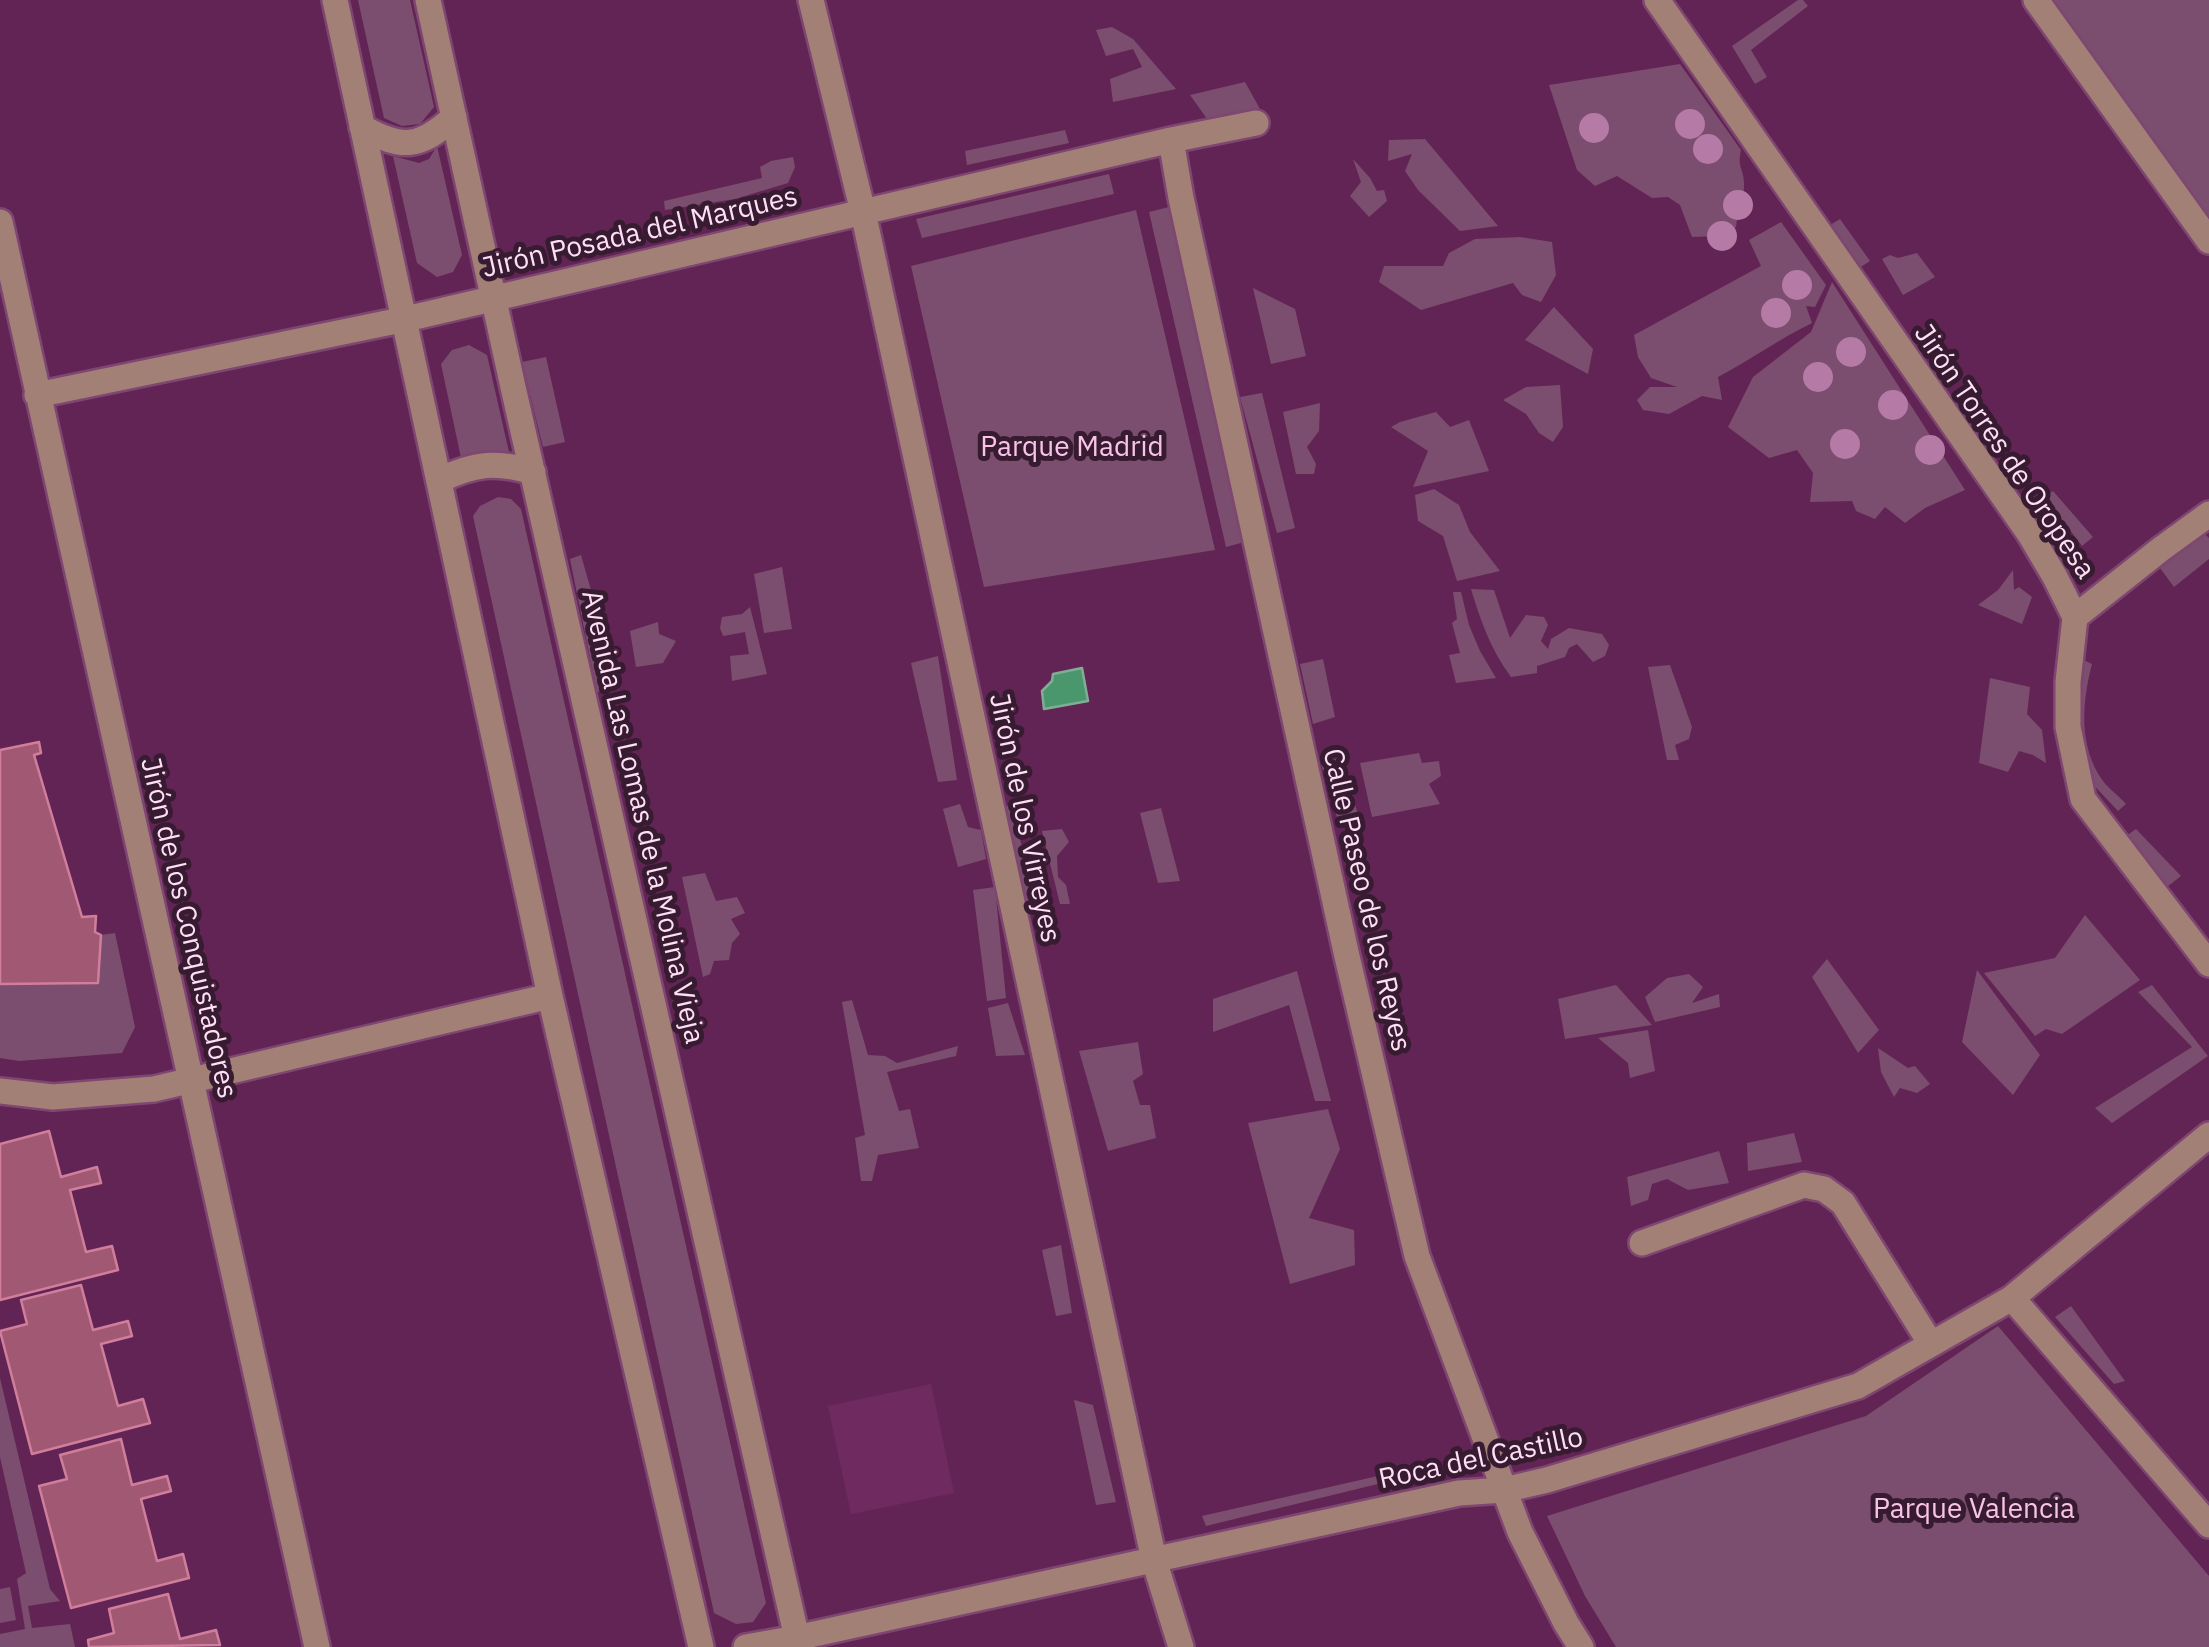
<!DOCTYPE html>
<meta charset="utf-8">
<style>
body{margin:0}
canvas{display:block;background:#622454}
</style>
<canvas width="2209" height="1647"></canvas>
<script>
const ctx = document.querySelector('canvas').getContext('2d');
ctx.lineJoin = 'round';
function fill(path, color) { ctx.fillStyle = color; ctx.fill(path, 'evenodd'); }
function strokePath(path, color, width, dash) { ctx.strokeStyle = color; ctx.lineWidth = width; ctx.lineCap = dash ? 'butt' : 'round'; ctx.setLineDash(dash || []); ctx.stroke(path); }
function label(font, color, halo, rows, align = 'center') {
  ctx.font = font + ' "IBM Plex Sans",sans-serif'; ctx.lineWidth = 10; ctx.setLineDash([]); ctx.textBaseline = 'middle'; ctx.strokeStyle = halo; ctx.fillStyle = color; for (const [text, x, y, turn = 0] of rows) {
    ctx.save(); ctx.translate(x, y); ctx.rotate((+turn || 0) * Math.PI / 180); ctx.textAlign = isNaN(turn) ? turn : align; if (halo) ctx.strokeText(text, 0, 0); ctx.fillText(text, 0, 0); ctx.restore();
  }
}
fill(new Path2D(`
 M 931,1384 L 954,1493 L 851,1514 L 828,1406 Z`), '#6f2b60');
fill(new Path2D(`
 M 358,0 L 410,0 L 434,107 L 420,124 L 402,126 L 384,118 Z
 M 1798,0 L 1803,0 L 1808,6 L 1751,50 L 1767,77 L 1755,84 L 1732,46 Z
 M 2048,0 L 2209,0 L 2209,225 Z
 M 1112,27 L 1133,39 L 1176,89 L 1113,102 L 1110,79 L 1142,67 L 1133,49 L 1106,56 L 1096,30 Z
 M 1680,64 L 1741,150 C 1737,168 1744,169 1744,184 C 1745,194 1737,214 1736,227 L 1722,236 L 1692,237 L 1680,205 L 1668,197 L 1652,198 L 1617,176 L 1595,186 L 1577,170 L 1549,85 Z
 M 1245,82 L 1260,109 L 1210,123 L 1190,95 Z
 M 1065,130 L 1069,143 L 967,165 L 965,151 Z
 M 1425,139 L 1498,226 L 1460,231 L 1418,190 L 1405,171 L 1412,154 L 1388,161 L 1389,140 Z
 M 437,146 L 462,255 L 453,272 L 437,277 L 417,263 L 393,156 L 419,163 L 429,159 Z
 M 793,157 L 795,167 L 788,183 L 735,199 L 665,210 L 664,201 L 762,178 L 760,167 L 771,161 Z
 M 1353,159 L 1370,178 L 1377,191 L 1384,190 L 1387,201 L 1369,217 L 1350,196 L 1361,182 Z
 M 1109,174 L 1114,194 L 922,238 L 916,219 Z
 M 1173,206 L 1248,541 L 1226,547 L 1149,212 Z
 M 1136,210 L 1215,550 L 984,587 L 911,266 Z
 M 1840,219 L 1870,261 L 1850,274 L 1820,231 Z
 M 1781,222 L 1826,285 L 1815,307 L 1806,306 L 1812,323 C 1779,339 1750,360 1718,377 L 1722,400 L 1702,396 L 1669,414 L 1643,410 L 1637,400 L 1650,387 L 1677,387 L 1651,378 L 1638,357 L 1634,335 L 1761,266 L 1749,240 Z
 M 1520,237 L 1552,242 L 1556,275 L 1541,302 L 1522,295 L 1513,283 L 1421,310 L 1379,282 L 1384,266 L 1443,266 L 1449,253 L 1475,239 Z
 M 1917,253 L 1935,277 L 1903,295 L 1882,259 L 1890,255 L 1898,258 Z
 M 1832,282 L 1965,490 L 1925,508 L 1905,523 L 1885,507 L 1875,519 L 1856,511 L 1852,501 L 1810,502 L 1813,473 L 1797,450 L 1769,458 L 1728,427 L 1753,377 L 1811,332 Z
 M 1253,288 L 1295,309 L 1306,356 L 1271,364 Z
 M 1554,307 L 1593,349 L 1588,374 L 1525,340 Z
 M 469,345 L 487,355 L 511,461 L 463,467 L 441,364 L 452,350 Z
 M 546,357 L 565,442 L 543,447 L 522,362 Z
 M 1560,385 L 1563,427 L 1553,442 L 1539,433 L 1526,414 L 1503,400 L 1526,387 Z
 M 1262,393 L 1295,528 L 1277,533 L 1240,397 Z
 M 1320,403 L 1319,431 L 1307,447 L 1316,464 L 1314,474 L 1296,474 L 1283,412 Z
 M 1436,412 L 1450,427 L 1469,420 L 1489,471 L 1413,487 L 1428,451 L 1391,427 L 1400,422 Z
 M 1434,489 L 1459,505 L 1470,532 L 1500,571 L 1457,581 L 1443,536 L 1418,521 L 1415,495 Z
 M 2053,491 L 2093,537 L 2082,546 L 2044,496 Z
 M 498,497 L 511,499 L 521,509 L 766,1603 L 753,1622 L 736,1624 L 714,1613 L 473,516 L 480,506 Z
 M 2203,532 L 2209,538 L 2209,559 L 2174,587 L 2160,568 Z
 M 581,555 L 619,689 L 597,692 L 570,559 Z
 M 782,567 L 792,629 L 764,633 L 754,574 Z
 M 2013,570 L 2014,590 L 2019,587 L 2032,597 L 2022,624 L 1978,605 L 1998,590 Z
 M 1471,589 L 1494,590 L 1510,638 L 1526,615 L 1544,617 L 1548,625 L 1541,641 L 1548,649 L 1551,639 L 1569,628 L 1602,634 L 1609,645 L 1605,656 L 1593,662 L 1577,644 L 1569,648 L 1565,657 L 1537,666 L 1537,673 L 1511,677 C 1491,650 1481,622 1471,589 Z
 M 1453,592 L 1461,592 L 1469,625 L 1480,651 L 1496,678 L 1456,683 L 1449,655 L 1460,653 L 1452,623 L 1457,619 Z
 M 750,607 L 767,674 L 732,681 L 730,656 L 749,654 L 745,632 L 723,636 L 720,628 L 722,617 L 742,614 Z
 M 658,622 L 659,634 L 676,641 L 663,663 L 636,667 L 630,631 Z
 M 938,656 L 957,780 L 938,782 L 911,663 Z
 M 2079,658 L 2092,664 C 2082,702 2078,747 2103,781 C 2109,789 2119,796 2126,804 L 2118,811 L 2087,778 L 2076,731 Z
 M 1323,659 L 1335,717 L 1313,724 L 1300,664 Z
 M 1670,665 L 1692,727 L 1689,739 L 1675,745 L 1679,760 L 1667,760 L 1648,667 Z
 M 1990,678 L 2030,687 L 2027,714 L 2042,730 L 2046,763 L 2033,755 L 2019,751 L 2008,772 L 1979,763 Z
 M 1419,753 L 1422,763 L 1439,761 L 1441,776 L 1429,784 L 1440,804 L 1372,817 L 1360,763 Z
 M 1343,758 L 1359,819 L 1339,824 L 1320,761 Z
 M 960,804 L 968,827 L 981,830 L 986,859 L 958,867 L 943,809 Z
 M 1012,805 L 1035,902 L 1021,903 L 995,808 Z
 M 1161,808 L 1180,881 L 1158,883 L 1140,813 Z
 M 1062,829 L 1069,842 L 1057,856 L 1058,877 L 1066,885 L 1070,904 L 1060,904 L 1042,831 Z
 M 2136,829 L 2181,876 L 2167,887 L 2126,836 Z
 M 705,873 L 716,901 L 737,897 L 745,913 L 731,919 L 740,934 L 732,943 L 729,960 L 714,961 L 710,974 L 703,977 L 682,877 Z
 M 995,887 L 1006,998 L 987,1001 L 973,890 Z
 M 2085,915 L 2140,980 L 2062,1034 L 2046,1029 L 2035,1036 L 1984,973 L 2055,958 Z
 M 115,933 L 135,1027 L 122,1053 L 19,1061 L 0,1058 L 0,984 L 98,983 L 101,935 Z
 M 1827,959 L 1879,1030 L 1858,1053 L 1812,977 Z
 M 1977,970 L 2040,1055 L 2013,1095 L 1962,1042 Z
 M 1297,971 L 1331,1101 L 1315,1101 L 1289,1005 L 1213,1032 L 1213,999 Z
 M 1689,974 L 1703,987 L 1692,1003 L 1719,994 L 1720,1007 L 1655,1022 L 1645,997 L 1667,978 Z
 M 1616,985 L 1652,1025 L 1565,1039 L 1558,999 Z
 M 2152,985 L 2208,1056 L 2112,1123 L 2095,1108 L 2192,1047 L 2138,992 Z
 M 852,1000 L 868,1055 L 885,1056 L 897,1063 L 958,1046 L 956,1056 L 887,1072 L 899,1111 L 910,1109 L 919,1148 L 878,1155 L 872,1181 L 861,1181 L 855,1138 L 865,1135 L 842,1002 Z
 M 1008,1003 L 1025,1055 L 996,1056 L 988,1008 Z
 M 1648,1030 L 1655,1071 L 1630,1078 L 1628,1063 L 1598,1038 Z
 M 1138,1042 L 1143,1074 L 1133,1081 L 1140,1105 L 1150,1105 L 1156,1138 L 1108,1151 L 1079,1051 Z
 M 1878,1048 L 1908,1068 L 1915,1066 L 1930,1084 L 1917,1093 L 1900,1088 L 1894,1097 L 1881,1072 Z
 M 1328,1109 L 1340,1149 L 1309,1218 L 1354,1230 L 1355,1265 L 1290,1284 L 1248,1123 Z
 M 1794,1133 L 1802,1162 L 1748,1171 L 1747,1143 Z
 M 1719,1151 L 1729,1183 L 1688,1190 L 1667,1179 L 1652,1184 L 1648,1200 L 1631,1206 L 1627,1177 Z
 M 1061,1245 L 1072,1313 L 1056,1316 L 1042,1250 Z
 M 2071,1306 L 2125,1381 L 2114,1384 L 2055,1317 Z
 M 1998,1326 L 2209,1576 L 2209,1647 L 1616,1647 L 1585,1596 L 1547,1516 L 1866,1416 Z
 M 0,1378 L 50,1589 L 60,1601 L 28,1606 L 32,1628 L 70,1624 L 75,1647 L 0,1647 L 0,1634 L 25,1629 L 17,1579 L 26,1573 L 0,1457 Z
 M 1074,1400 L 1093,1405 L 1116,1502 L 1096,1505 Z
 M 1435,1463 L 1439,1469 L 1206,1526 L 1202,1516 Z
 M 10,1587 L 16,1620 L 0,1623 L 0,1589 Z`), '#7b4d6e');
const water = new Path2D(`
 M 1082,668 L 1088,701 L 1044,709 L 1042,691 L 1052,681 L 1053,674 Z`);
fill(water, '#4a976d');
strokePath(water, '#80ad96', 2.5);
const building = new Path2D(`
 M 39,742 L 41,753 L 34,755 L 82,917 L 96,916 L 95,932 L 101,935 L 98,983 L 0,984 L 0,750 Z
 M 49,1131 L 61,1177 L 97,1167 L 101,1183 L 70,1190 L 86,1252 L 112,1246 L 118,1270 L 0,1300 L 0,1144 Z
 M 81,1285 L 93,1330 L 128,1321 L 132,1336 L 101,1344 L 118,1406 L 143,1399 L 150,1423 L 32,1454 L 0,1331 L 27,1324 L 21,1300 Z
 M 121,1439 L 132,1485 L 167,1476 L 171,1491 L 141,1499 L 157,1561 L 183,1554 L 189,1578 L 71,1608 L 39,1486 L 67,1479 L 60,1455 Z
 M 168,1594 L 180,1639 L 216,1630 L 220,1645 L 89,1647 L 88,1640 L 114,1633 L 109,1609 Z`);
fill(building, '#a15873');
strokePath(building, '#d17e9c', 2.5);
const minor = new Path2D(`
 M 335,0 L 550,996 L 701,1647
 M 428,0 L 513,387 L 799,1647
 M 811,0 L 863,212 L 1154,1560 L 1181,1647
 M 1657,0 L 2029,533 L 2055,577 L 2075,617 L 2068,682 L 2068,727 L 2083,799 L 2209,964
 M 2036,0 L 2209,241
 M 362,127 C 402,150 420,148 454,117
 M 1171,140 L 1181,198 L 1346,952 L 1417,1256 L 1520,1532 L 1566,1623 L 1581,1647
 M 0,222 L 317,1647
 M 37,395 L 406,319 L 1171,140 L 1256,123
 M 440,480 C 475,463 497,461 533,472
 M 2075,617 L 2161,549 L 2209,514
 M 0,1091 L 53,1097 L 154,1089 L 550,996
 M 1642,1243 L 1804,1185 L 1824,1189 L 1843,1203 L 1931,1344
 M 2012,1298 L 2209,1525
 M 746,1647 L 796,1638 L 1459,1493 L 1504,1490 L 1547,1480 L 1858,1386 L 2012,1298 L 2209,1135`);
strokePath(minor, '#7e4671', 30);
strokePath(minor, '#a28076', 25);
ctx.fillStyle = '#b57ba6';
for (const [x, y] of [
 [1690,124],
 [1594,128],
 [1708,149],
 [1738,205],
 [1722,236],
 [1797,285],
 [1776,313],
 [1851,352],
 [1818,377],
 [1893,405],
 [1845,444],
 [1930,450]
]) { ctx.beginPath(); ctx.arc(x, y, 15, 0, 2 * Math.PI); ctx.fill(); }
label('28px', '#fedff5', '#371b30', [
 ["Jirón Posada del Marques",640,233,-13],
 ["Jirón Torres de Oropesa",2004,452,56],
 ["Avenida Las Lomas de la Molina Vieja",642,817,77],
 ["Jirón de los Virreyes",1024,818,78],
 ["Calle Paseo de los Reyes",1366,900,77],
 ["Jirón de los Conquistadores",188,928,77],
 ["Roca del Castillo",1481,1459,-12]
]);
label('28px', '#f9c3e9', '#371b30', [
 ["Parque Madrid",1072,448],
 ["Parque Valencia",1974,1510]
]);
</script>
